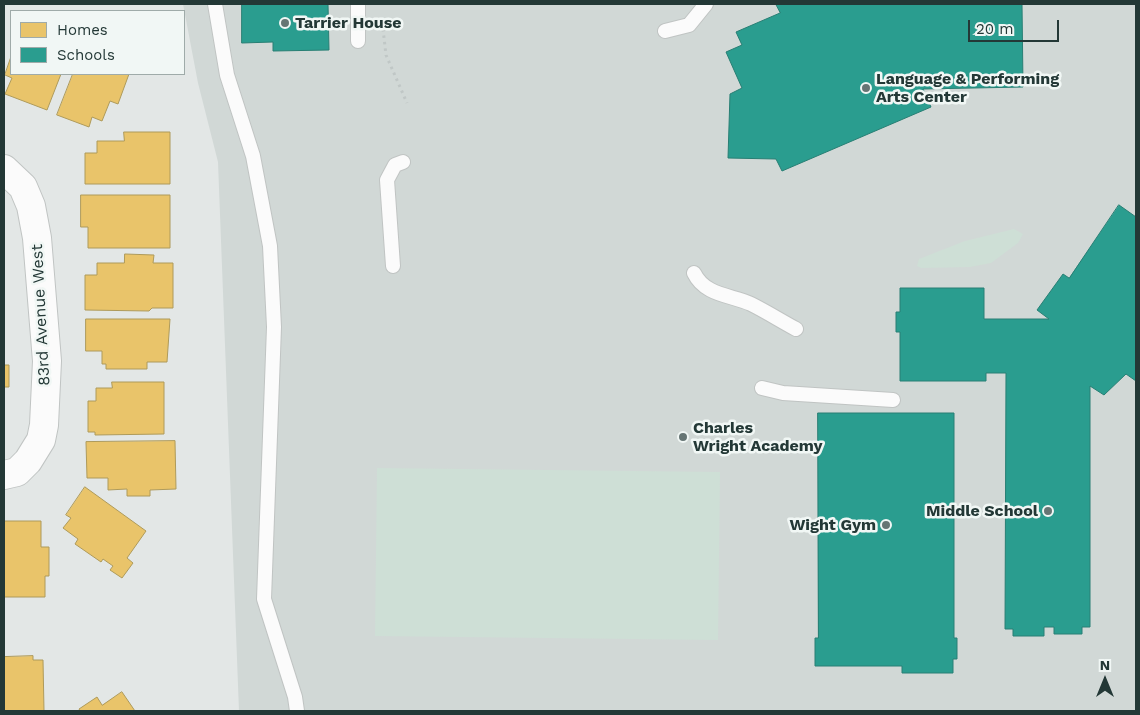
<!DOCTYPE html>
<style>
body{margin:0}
#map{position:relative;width:1140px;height:715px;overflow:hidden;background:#e3e7e6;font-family:"Work Sans",sans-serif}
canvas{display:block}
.frame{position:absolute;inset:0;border:5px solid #233836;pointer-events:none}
.legend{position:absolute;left:10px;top:10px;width:175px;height:65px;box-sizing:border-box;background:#f1f7f5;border:1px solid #9faba9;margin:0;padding:6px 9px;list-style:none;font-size:15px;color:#233836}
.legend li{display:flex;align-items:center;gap:10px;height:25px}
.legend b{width:25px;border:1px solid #9faba9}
.north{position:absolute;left:1080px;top:655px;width:50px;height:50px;-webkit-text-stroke:4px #f1f7f5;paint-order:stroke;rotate:0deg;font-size:14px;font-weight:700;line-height:20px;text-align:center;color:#233836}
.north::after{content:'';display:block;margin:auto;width:18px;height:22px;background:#233836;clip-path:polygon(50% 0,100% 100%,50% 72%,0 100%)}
.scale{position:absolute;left:968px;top:20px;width:91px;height:22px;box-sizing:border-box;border:2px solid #233836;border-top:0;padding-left:6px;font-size:15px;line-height:18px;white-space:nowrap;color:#233836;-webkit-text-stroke:4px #f1f7f5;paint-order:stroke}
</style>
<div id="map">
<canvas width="1140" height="715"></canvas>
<div class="frame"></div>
<ul class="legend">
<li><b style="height:14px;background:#e9c46a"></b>Homes</li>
<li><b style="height:14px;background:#2a9d8f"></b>Schools</li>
</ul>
<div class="north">N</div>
<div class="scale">20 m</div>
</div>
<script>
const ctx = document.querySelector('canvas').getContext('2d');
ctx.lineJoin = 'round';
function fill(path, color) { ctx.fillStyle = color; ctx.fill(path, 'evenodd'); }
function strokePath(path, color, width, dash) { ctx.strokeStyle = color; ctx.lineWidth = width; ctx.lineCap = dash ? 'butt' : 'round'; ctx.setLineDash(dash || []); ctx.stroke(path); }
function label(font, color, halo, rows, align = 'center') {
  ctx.font = font + ' "Work Sans",sans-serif'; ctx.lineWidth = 5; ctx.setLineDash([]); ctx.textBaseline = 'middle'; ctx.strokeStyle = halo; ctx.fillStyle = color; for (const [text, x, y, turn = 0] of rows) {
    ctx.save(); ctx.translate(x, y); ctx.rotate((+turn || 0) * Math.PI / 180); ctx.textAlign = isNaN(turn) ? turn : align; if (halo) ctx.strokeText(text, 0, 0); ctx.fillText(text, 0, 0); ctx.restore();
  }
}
fill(new Path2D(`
 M 183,4 L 1136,4 L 1136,711 L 239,711 L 218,162 L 198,83 Z`), '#d1d8d6');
fill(new Path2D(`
 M 1014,229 L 1023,234 L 1018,243 L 991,263 L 970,267 L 921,268 L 917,266 L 919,259 L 965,241 Z
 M 377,468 L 720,472 L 718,640 L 375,636 Z`), '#cedfd6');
const homes = new Path2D(`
 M 11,57 L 11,74 L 61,74 L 47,110 L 5,94 L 12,78 L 5,75 Z
 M 73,74 L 129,74 L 118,104 L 110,101 L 102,121 L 92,117 L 89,127 L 57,115 Z
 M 124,132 L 170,132 L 170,184 L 85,184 L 85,153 L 97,153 L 97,141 L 124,141 Z
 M 81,195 L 170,195 L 170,248 L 88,248 L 88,227 L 81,227 Z
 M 125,254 L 154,255 L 153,263 L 173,263 L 173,308 L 152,308 L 149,311 L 85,310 L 85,275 L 97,275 L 97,263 L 124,263 Z
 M 86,319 L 170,319 L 167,362 L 147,362 L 147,369 L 106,369 L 106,364 L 102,364 L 102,351 L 86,351 Z
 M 4,365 L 9,365 L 9,387 L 4,387 Z
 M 112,382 L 164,382 L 164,434 L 95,435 L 95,432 L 88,432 L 88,401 L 96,401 L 96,388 L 112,388 Z
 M 175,441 L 176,489 L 150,490 L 150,496 L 127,496 L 127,489 L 108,490 L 108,478 L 87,478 L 86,442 Z
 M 85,487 L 146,531 L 127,558 L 133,563 L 122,578 L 110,570 L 113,566 L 103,559 L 101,562 L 75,544 L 78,539 L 63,528 L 71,518 L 66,515 Z
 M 4,521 L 41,521 L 41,547 L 49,547 L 49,576 L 45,576 L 45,597 L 4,597 Z
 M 33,656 L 33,660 L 43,660 L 44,711 L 4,711 L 4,657 Z
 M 122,692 L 135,711 L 80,711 L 79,709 L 97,697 L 102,705 Z`);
fill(homes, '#e9c46a');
strokePath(homes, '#ae9a5a', 1);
const schools = new Path2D(`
 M 242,4 L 328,4 L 329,50 L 273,51 L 273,42 L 242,43 Z
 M 776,4 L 1022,4 L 1023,87 L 923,89 L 931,107 L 782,171 L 776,159 L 728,158 L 730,94 L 742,88 L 726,52 L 742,45 L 736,32 L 780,13 Z
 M 1119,205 L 1136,217 L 1136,381 L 1126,374 L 1104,395 L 1090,386 L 1090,627 L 1082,627 L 1082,634 L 1054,634 L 1054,627 L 1044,627 L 1044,636 L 1013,636 L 1013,629 L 1005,629 L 1006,373 L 986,373 L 986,381 L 900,381 L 900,332 L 896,332 L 896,312 L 900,312 L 900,288 L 984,288 L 984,319 L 1049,319 L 1037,310 L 1063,274 L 1069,278 Z
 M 818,413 L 954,413 L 954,638 L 957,638 L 957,659 L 953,659 L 953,673 L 902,673 L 902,666 L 815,666 L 815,638 L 818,638 Z`);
fill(schools, '#2a9d8f');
strokePath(schools, '#287f74', 1);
const service = new Path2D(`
 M 215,4 L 227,75 L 253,156 L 270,246 L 274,327 L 264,599 L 295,697 L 297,711
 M 358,4 L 358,41
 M 665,31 L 689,25 L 706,4
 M 393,266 L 387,180 L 395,165 L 403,162
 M 694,273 C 705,296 732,295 751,304 C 767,312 781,321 796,329
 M 762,388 L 783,393 L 893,400`);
const minor = new Path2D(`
 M 4,169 L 23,187 L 31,206 L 37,238 L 47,361 L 44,425 L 41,440 L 28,461 L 17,472 L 4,475`);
strokePath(service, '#c0c4c3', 16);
strokePath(minor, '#c0c4c3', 30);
strokePath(new Path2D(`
 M 383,29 L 386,55 L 407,103`), '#c0c7c6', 3, [2.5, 4]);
strokePath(service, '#fbfbfb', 14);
strokePath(minor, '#fbfbfb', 28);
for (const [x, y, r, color] of [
 [285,23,5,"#667574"],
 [866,88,5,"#667574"],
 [683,437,5,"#667574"],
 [1048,511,5,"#667574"],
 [886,525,5,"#667574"]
]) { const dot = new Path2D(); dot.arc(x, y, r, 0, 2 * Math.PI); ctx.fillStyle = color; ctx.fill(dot); strokePath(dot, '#f1f7f5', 2); }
label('bold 16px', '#233836', '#f1f7f5', [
 ["Tarrier House",295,23],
 ["Language & Performing",876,79],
 ["Arts Center",876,97],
 ["Charles",693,428],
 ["Wright Academy",693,446],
 ["Middle School",1038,511,"right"],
 ["Wight Gym",876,525,"right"]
], 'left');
label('16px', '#233836', '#f1f7f5', [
 ["83rd Avenue West",41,315,-93]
]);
</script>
